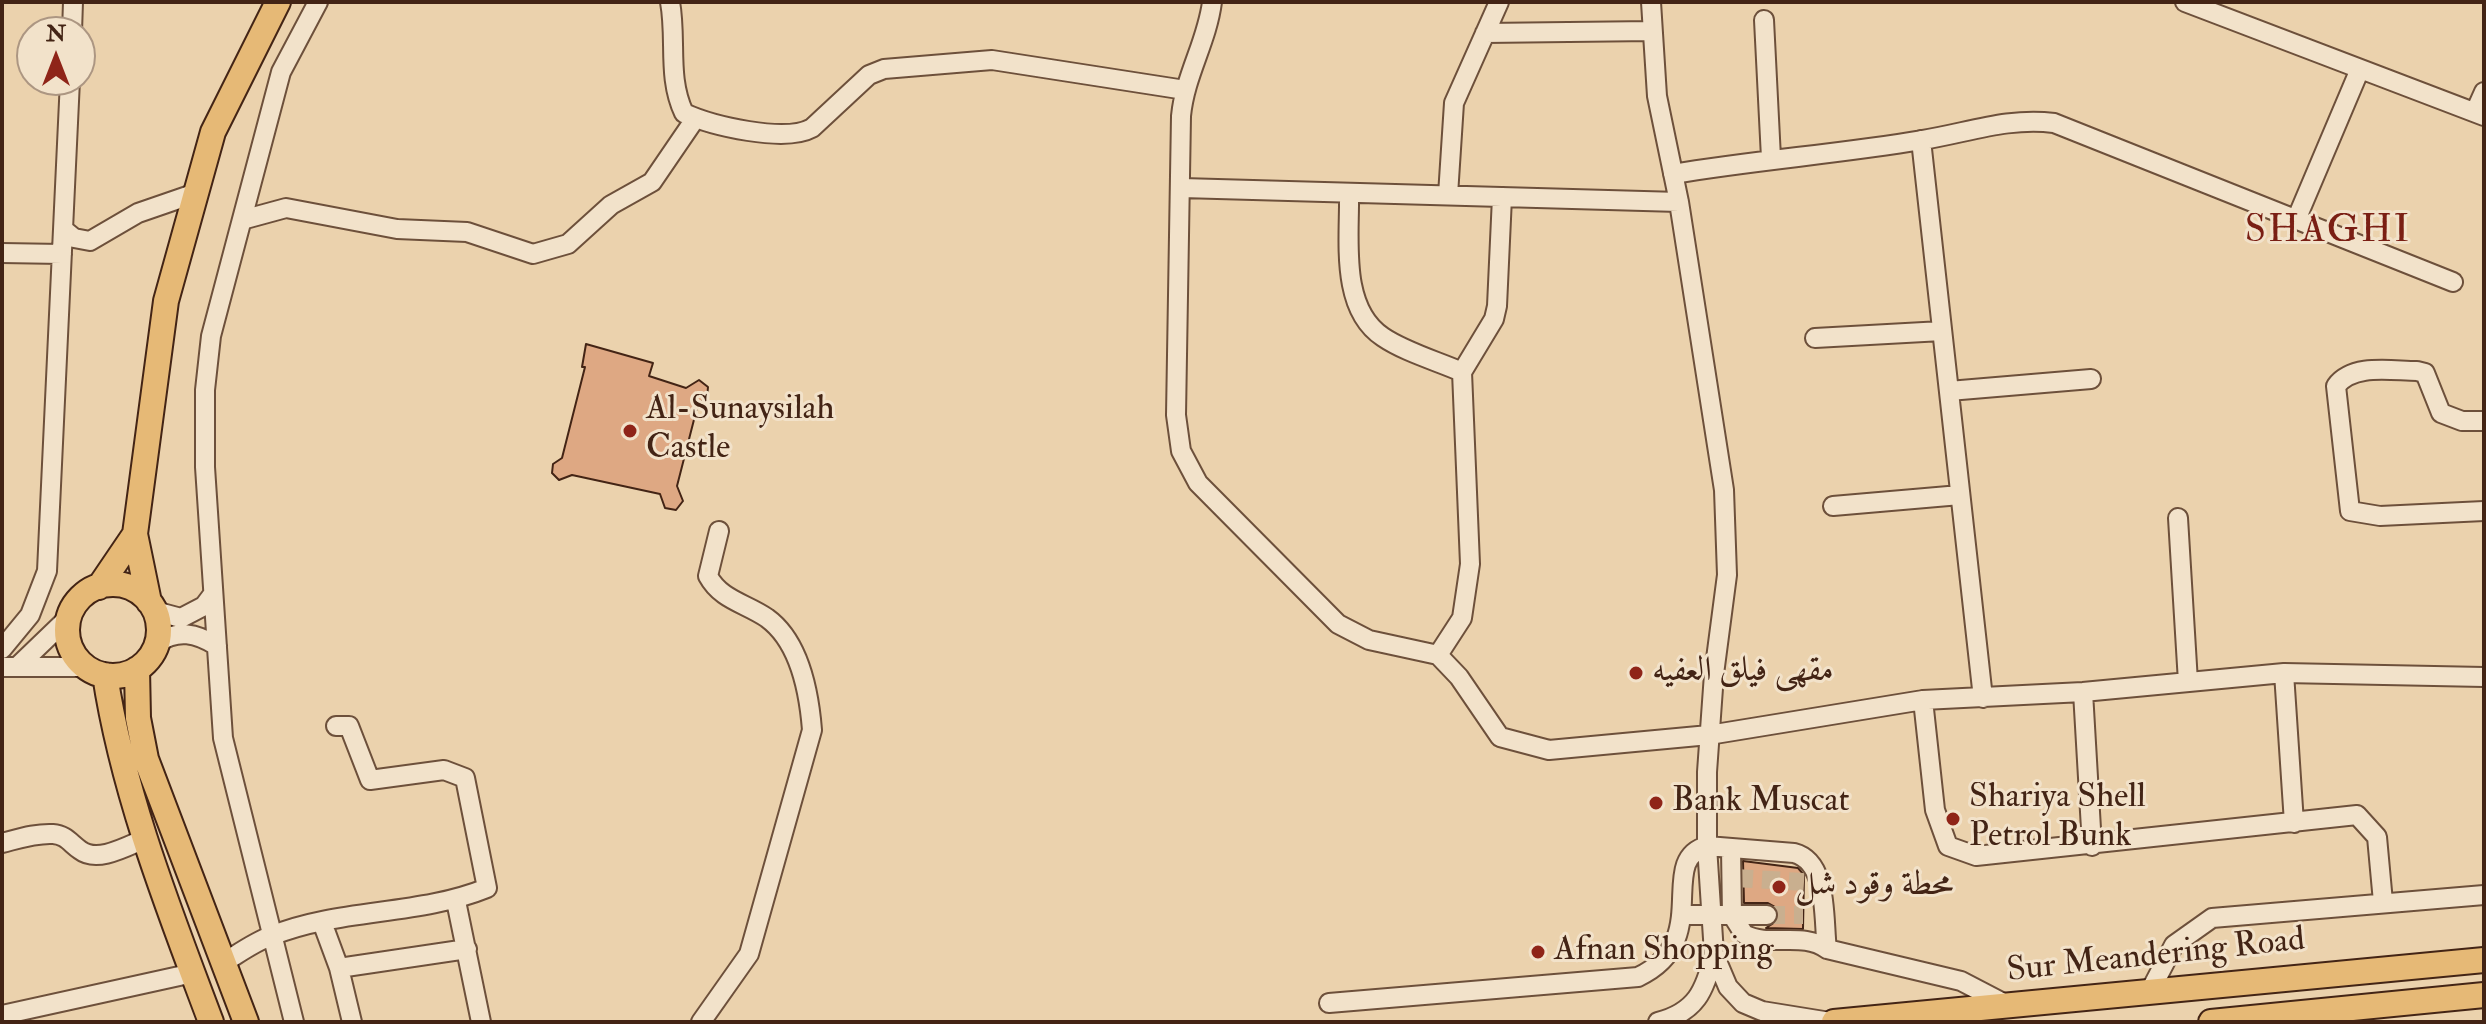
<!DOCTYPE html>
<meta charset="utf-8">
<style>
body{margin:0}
#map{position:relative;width:2486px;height:1024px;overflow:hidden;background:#ebd2ad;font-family:"IM FELL Double Pica",serif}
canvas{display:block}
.frame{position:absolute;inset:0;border:4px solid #432415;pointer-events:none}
.north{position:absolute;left:16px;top:16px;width:80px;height:80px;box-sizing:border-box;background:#f2e2ca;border:2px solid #ac9682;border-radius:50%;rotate:0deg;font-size:22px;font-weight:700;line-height:32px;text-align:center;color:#432415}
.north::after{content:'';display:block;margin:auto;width:28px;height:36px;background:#8f2418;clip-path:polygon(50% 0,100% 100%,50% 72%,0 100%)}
</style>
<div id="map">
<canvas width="2486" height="1024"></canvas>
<div class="frame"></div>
<div class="north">N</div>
</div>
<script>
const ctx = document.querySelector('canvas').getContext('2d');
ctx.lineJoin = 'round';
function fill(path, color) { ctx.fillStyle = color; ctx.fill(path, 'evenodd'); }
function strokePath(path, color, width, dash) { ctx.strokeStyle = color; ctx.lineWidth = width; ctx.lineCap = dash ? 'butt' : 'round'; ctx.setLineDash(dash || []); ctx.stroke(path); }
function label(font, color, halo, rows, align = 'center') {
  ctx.font = font + ' "IM FELL Double Pica",Amiri,serif'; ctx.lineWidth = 6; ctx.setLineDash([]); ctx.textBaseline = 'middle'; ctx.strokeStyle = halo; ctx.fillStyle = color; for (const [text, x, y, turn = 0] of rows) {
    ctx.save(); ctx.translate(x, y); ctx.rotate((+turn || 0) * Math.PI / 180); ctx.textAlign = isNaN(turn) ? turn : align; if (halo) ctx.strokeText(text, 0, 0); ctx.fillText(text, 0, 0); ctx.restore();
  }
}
const building = new Path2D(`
 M 586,344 L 653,363 L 649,376 L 686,388 L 699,380 L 708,387 L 707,398 L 698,404 L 677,486 L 683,501 L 676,510 L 665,508 L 660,494 L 572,475 L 559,480 L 552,473 L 553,464 L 562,458 L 585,367 L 582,367 Z
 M 1743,861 L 1798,868 L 1804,875 L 1803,929 L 1766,928 L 1778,920 L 1777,908 L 1768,903 L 1744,903 Z`);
fill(building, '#dea883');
strokePath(building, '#432415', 2);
strokePath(new Path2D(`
 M 1735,878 L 1804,882
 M 1767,915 L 1803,915`), '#c9af8f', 18, [18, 9]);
const minor = new Path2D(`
 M 670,2 C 677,40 667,77 684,113 C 712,126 785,143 812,128 L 869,75 L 884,69 L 992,60 L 1185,90
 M 1212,2 C 1207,42 1185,75 1181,116 L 1176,415 L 1181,451 L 1198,483 L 1338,624 L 1369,640 L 1438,655 L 1459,677 L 1500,737 L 1549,750 L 1709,735 L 1923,700 L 2083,692 L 2284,673 L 2484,677
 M 1651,2 L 1657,96 L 1679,202 L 1724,490 L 1727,575 L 1714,674 L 1707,772 L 1707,846 L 1714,954 L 1728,987 L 1743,1003 L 1762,1011 L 1830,1022
 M 2185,2 L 2484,116
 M 1764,20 L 1771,158
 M 72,32 L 73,2
 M 1485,33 L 1652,31
 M 2475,112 L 2484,92
 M 1921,140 L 1983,698
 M 1673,174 C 1756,160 1839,154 1922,140 C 1967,133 2008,117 2054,123 L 2453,282
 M 1182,188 L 1679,202
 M 1349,193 C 1350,237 1339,308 1383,337 C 1405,352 1437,361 1462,372
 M 1448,195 L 1454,103 L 1499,2
 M 242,220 L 286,208 L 397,229 L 467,232 L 533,254 L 568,244 L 611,205 L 652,182 L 695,119
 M 2296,220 L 2360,69
 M 63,229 L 74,238 L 90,241 L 138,213 L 196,193
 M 2,253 L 62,254
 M 1815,338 L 1942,331
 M 1949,391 L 2091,379
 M 2484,421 L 2462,421 L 2441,413 L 2425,373 L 2417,371 C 2392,371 2353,363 2336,386 L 2350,511 L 2380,516 L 2484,511
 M 1833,506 L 1960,495
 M 2178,518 L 2188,682
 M 155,611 L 181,618 L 204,606 L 213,594
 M 157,643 C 178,629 196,633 217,646
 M 2,649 L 30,615 L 47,571 L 70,80
 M 1438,655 L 1462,618 L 1470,564 L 1462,372 L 1494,319 L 1497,306 L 1502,197
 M 2,667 L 85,667
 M 17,667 L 69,617
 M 2284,673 L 2294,823
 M 2083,692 L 2092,846
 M 1923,700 L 1935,810 L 1948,846 L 1976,856 L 2357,815 L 2377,837 L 2383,902
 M 2,843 C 18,839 36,833 53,834 C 66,835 70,843 80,850 C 98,864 129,845 147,838
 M 1731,849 L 1732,915 L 1744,934 C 1769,948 1803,931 1827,949 L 1961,981 L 2009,1006
 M 456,901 L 481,1022
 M 1681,915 L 1767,915
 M 322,922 L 339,968 L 467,949
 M 223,963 C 238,954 254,942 271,936 C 340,908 418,916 487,888 L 465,778 L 444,770 L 370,780 L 349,726 L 336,726
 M 339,968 L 352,1022
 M 2149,993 L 2174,945 L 2212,918 L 2484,895
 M 1329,1003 L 1638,977 C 1715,941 1655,860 1707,846 L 1794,853 C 1829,862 1823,920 1827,949
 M 2,1015 L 193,973
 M 294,1022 L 223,738 L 205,467 L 205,390 L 211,336 L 281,72 L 318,2
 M 701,1022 L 749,954 L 812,730 C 809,692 800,642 767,618 C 745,603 721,600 708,576 L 719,531
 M 1658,1022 C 1696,1012 1705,991 1714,954`);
const major = new Path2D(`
 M67 630a46 46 0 1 1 92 0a46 46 0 1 1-92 0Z
 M 99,587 L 135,534
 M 149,602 L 135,534 L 166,301 L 213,132 L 278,2
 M 137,669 L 138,718 L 146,759 L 246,1022
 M 105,675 C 123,794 169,910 211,1022
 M 1834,1022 L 2484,960
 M 2211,1022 L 2484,995`);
strokePath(minor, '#6d503b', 22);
strokePath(major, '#432415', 28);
strokePath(minor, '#f2e2ca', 18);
strokePath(major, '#e6b976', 24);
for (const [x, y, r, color] of [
 [630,431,8,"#8f2418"],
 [1636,673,8,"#8f2418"],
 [1656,803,8,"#8f2418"],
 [1953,819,8,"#8f2418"],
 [1779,887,8,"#8f2418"],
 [1538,952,8,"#8f2418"]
]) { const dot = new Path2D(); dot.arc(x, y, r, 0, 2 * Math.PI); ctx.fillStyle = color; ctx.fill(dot); strokePath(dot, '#f2e2ca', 3); }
label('34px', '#432415', '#f2e2ca', [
 ["Al-Sunaysilah",646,411],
 ["Castle",646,450],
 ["مقهى فيلق العفيه",1652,673],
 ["Shariya Shell",1969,799],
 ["Petrol Bunk",1969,838],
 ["Bank Muscat",1672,803],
 ["محطة وقود شل",1795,887],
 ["Afnan Shopping",1554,952]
], 'left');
label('34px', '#432415', '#f2e2ca', [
 ["Sur Meandering Road",2156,957,-6]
]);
ctx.letterSpacing = '2px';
label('38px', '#7a1f14', '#f2e2ca', [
 ["SHAGHI",2328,233]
]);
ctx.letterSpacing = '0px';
</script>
